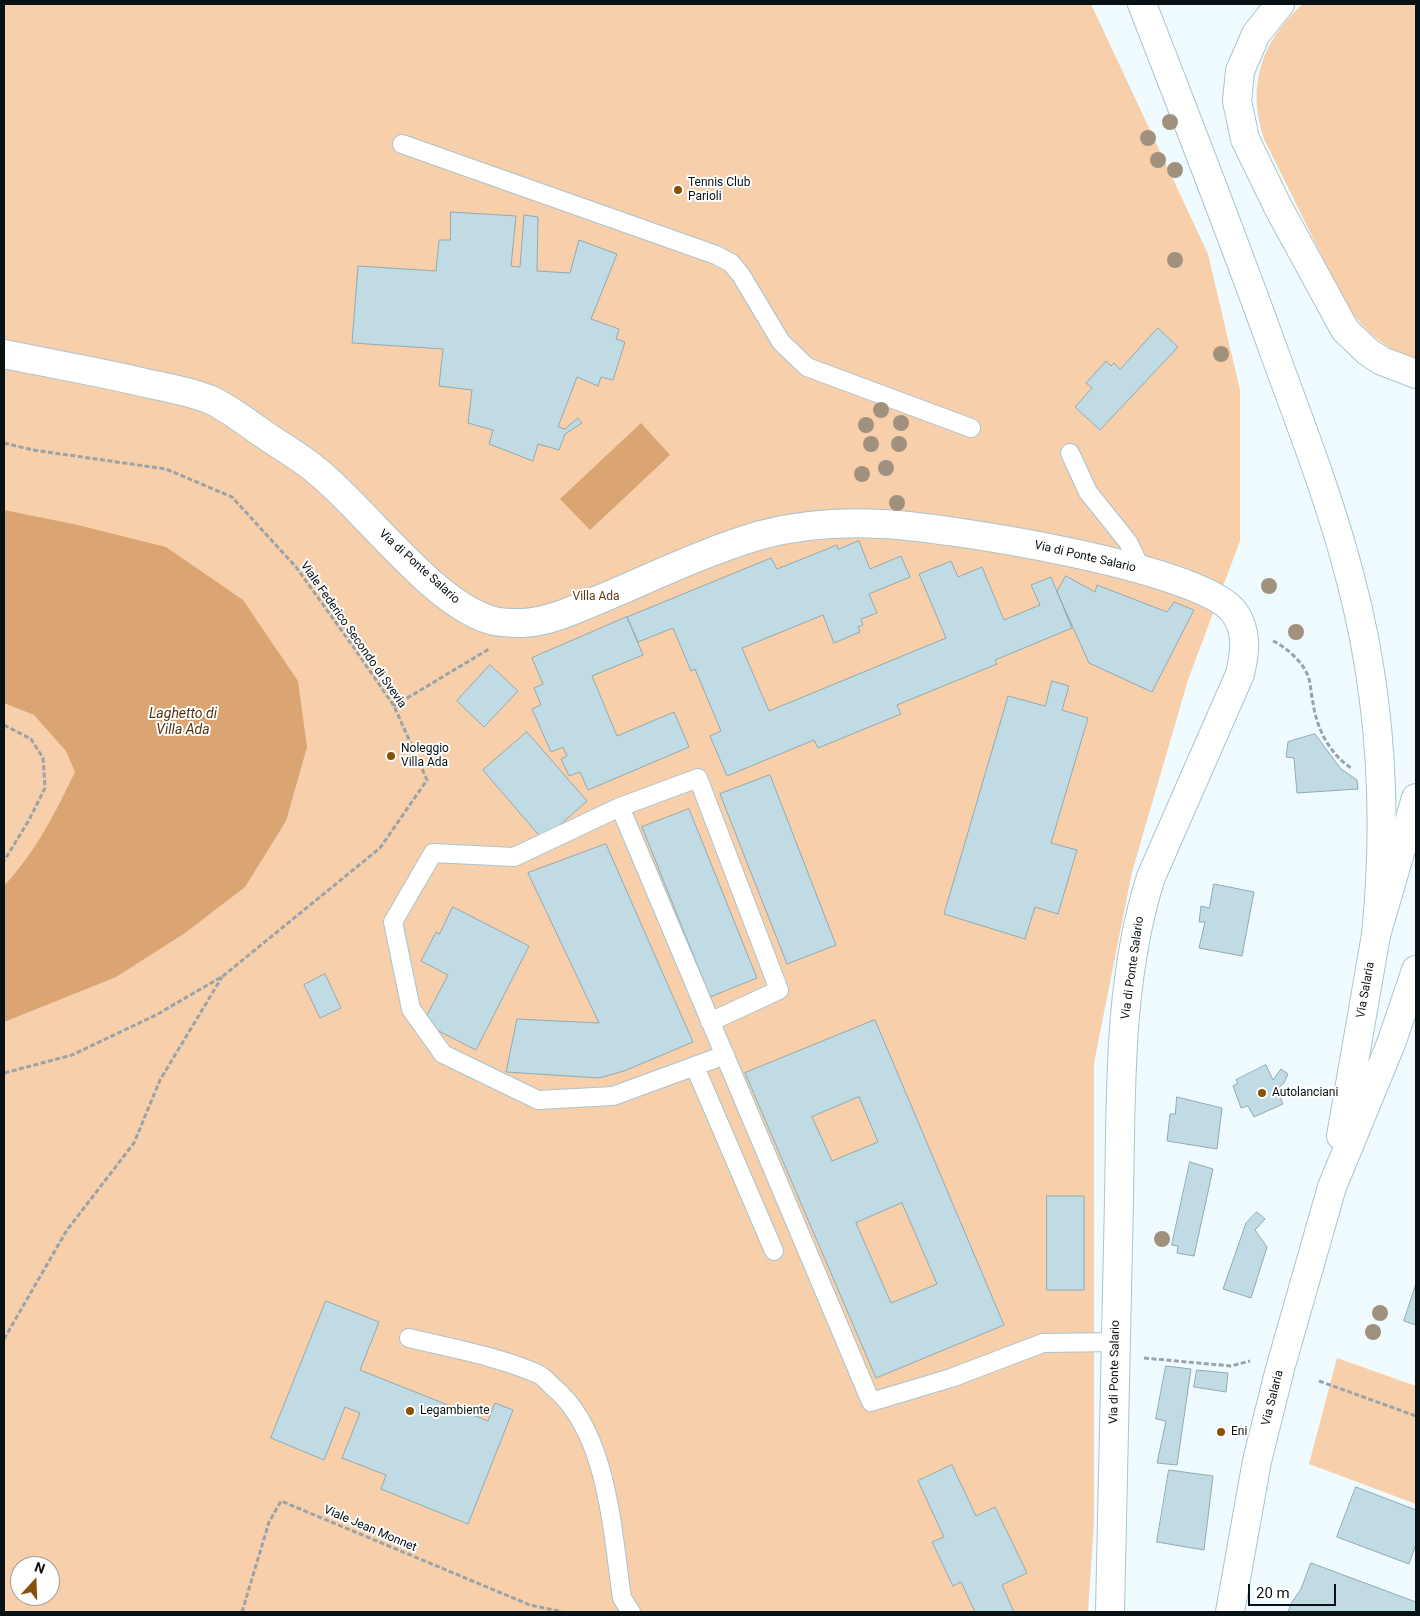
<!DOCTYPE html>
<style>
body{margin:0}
#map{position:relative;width:1420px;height:1616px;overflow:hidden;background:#f0fbff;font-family:Roboto,sans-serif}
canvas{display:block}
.frame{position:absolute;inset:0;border:5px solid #081114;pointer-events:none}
.north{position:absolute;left:10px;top:1556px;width:50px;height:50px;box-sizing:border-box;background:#fff;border:1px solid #9ca0a1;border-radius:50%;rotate:20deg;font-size:14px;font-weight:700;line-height:20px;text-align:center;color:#081114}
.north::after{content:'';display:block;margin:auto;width:18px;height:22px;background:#885002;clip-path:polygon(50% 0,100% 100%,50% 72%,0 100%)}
.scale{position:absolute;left:1248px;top:1584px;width:88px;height:22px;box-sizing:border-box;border:2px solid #081114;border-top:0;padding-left:6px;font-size:15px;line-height:18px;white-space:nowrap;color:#081114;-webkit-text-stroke:4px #fff;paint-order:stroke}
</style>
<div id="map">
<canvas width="1420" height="1616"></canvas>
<div class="frame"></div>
<div class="north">N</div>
<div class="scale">20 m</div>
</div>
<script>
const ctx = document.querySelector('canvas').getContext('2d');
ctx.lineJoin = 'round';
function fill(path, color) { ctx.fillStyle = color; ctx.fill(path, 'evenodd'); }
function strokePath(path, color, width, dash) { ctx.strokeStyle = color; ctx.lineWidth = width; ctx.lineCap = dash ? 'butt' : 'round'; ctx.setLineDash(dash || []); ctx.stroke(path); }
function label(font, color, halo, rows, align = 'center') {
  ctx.font = font + ' Roboto,sans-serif'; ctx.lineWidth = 4; ctx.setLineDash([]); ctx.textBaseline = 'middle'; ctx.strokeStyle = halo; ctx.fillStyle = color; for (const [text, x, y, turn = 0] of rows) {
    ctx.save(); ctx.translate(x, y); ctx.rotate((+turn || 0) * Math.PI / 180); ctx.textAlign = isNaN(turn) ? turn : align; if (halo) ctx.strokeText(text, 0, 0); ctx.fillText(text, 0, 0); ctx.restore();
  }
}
fill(new Path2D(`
 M 4,4 L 1091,4 L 1208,254 L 1240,390 L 1240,541 L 1188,680 L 1132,872 L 1094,1063 L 1094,1521 L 1088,1612 L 4,1612 ZM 20,1566 L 50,1566 L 50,1596 L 20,1596 Z
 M 1303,4 L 1416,4 L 1416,359 C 1386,351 1364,330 1346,305 L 1264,139 C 1246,85 1262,40 1303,4 Z
 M 1337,1358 L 1416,1386 L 1416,1504 L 1309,1464 Z`), '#f7cfaa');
fill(new Path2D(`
 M 641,423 L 670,455 L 590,530 L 560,499 Z
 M 4,510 L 78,525 L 166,547 L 243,600 L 298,681 L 307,747 L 286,821 L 245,887 L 185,933 L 116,977 L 4,1022 L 4,886 C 37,850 54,815 75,772 L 66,751 L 34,715 L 4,703 Z`), '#daa572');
const building = new Path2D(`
 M 451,212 L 516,216 L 511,266 L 520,267 L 524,215 L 538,217 L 537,271 L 570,273 L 579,240 L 617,254 L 591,319 L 619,329 L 616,339 L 625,342 L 613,380 L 601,377 L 598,386 L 577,377 L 558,427 L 565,429 L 578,418 L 582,423 L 565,434 L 559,450 L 538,444 L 533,461 L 489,444 L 493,430 L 468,423 L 472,390 L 439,386 L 443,349 L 352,343 L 358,266 L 436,271 L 439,240 L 450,240 Z
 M 1158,328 L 1178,347 L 1100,430 L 1075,407 L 1092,388 L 1086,383 L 1106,361 L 1111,366 L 1114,363 L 1120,369 Z
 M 859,541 L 870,569 L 901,556 L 910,577 L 869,594 L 877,613 L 861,619 L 863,625 L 858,627 L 860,632 L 834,643 L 823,615 L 742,648 L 769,711 L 946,638 L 919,574 L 951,561 L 958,577 L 982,567 L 1004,620 L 1040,605 L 1031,585 L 1051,577 L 1072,628 L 995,660 L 997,664 L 897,705 L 901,714 L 818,748 L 814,740 L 727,776 L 710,736 L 721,731 L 695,669 L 691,671 L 673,628 L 638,642 L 627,617 L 771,558 L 777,569 L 837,545 L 838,549 Z
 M 1066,576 L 1095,592 L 1097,585 L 1167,612 L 1174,602 L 1194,610 L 1152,692 L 1089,663 L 1057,592 Z
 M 627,617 L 643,655 L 592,676 L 617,736 L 674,712 L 689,747 L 588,790 L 580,772 L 569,776 L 561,759 L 567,756 L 563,747 L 551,752 L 532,709 L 541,705 L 534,688 L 543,684 L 532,658 Z
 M 490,665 L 518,691 L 484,727 L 457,701 Z
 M 1052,681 L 1069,686 L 1062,710 L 1088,718 L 1051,843 L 1077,850 L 1058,914 L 1035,907 L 1025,939 L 944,914 L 1008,696 L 1045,706 Z
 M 527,732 L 587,801 L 543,840 L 483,770 Z
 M 1315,734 L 1341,769 L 1357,780 L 1358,789 L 1297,793 L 1294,758 L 1286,757 L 1288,742 Z
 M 770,775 L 836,945 L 787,964 L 720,794 Z
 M 689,809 L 757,978 L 710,997 L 642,827 Z
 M 606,844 L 693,1042 L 624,1071 L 599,1078 L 506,1072 L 517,1019 L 599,1023 L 528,873 Z
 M 1214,884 L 1254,892 L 1242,956 L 1199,948 L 1205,922 L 1199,922 L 1201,906 L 1209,908 Z
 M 453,907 L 529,946 L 476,1050 L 423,1023 L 448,975 L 421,961 L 436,932 L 439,934 Z
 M 325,974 L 341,1008 L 320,1018 L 304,985 Z
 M 875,1020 L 1004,1325 L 876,1378 L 745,1073 ZM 859,1097 L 878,1142 L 832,1161 L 812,1117 ZM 902,1203 L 937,1284 L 891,1303 L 856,1223 Z
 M 1266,1065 L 1273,1080 L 1281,1069 L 1288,1074 L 1284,1083 L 1277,1089 L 1283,1104 L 1254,1117 L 1248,1106 L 1241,1108 L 1233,1086 L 1238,1083 L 1236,1080 Z
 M 1177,1097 L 1222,1108 L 1217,1149 L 1167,1141 L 1170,1114 L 1175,1114 Z
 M 1190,1162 L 1213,1169 L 1194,1256 L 1177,1253 L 1178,1246 L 1172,1245 Z
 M 1047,1196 L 1084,1196 L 1084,1290 L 1047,1290 Z
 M 1257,1212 L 1265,1219 L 1255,1230 L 1267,1247 L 1251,1298 L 1223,1289 L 1246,1223 Z
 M 1416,1284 L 1416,1325 L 1404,1321 Z
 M 326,1301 L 379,1322 L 360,1370 L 488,1421 L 495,1403 L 513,1410 L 468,1524 L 381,1489 L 386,1475 L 342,1458 L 360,1413 L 345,1407 L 324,1460 L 271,1438 Z
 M 1166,1366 L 1191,1369 L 1177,1465 L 1157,1463 L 1166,1421 L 1156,1419 Z
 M 1197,1370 L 1228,1373 L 1226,1392 L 1194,1387 Z
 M 952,1465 L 976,1516 L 995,1507 L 1027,1573 L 1002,1585 L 1014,1612 L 975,1612 L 961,1582 L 953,1586 L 932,1542 L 944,1537 L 918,1481 Z
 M 1169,1470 L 1213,1476 L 1204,1550 L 1157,1542 Z
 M 1356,1487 L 1416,1510 L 1416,1544 L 1409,1564 L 1337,1537 Z
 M 1311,1563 L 1416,1602 L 1416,1612 L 1288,1612 L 1292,1602 L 1301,1589 Z`);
fill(building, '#c0dbe4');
strokePath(building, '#90aab2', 1);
const lane = new Path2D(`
 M 402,144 L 716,255 L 731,263 L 741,275 L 781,342 L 807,367 L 971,428
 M 1070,453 L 1088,492 L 1128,542 L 1142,571
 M 620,807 L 514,857 L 433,853 L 393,922 L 411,1009 L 443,1054 L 538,1100 L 613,1096 L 725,1055
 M 710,1022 L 779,990 L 698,778 L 620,807 L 871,1402 L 951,1378 L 1043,1343 L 1116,1342
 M 695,1067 L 774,1251
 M 409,1338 C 450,1348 500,1357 538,1374 C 543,1376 548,1382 552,1386 C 608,1431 612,1531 622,1598 L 631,1612`);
const street = new Path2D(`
 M 4,354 C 52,364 101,372 150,384 C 170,388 192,392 211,400 C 230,409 247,423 265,435 C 282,447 301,457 317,471 C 366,510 435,607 494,621 C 503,623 513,623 522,623 C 552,622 582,606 610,595 C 659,574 709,550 761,535 C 799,525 842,522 881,524 C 942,526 1201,567 1234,612 C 1248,631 1245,653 1240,674 L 1151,877 C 1118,980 1121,1093 1119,1200 C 1116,1337 1113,1475 1110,1612`);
const secondary = new Path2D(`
 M 1341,1136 L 1376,935 L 1416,798
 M 1230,1612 L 1257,1461 L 1280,1369 L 1332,1187 L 1392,1041 L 1416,970`);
const highway = new Path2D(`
 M 1142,4 C 1188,122 1234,240 1277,360 C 1303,431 1331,503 1350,577 C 1381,693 1388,815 1376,935
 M 1280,4 L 1256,34 L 1240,71 L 1237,101 L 1245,139 L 1278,207 L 1345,330 L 1368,352 L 1382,361 L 1416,374`);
strokePath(lane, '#aac4cd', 20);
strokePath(street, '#aac4cd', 30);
strokePath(secondary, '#aac4cd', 30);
strokePath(highway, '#aac4cd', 30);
strokePath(new Path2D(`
 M 4,443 L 33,450 L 166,469 L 232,497 L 296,567 L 352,645 L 394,706 L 427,780 L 380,848 L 223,976 L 156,1015 L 72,1055 L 4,1073
 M 1273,641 C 1286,647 1303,662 1308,676 C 1311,684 1311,695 1313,703 C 1317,729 1329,753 1351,768
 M 394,706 L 489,649
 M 4,725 L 31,739 L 43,758 L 45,788 L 29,820 L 4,861
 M 4,1339 L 67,1230 L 134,1143 L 160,1080 L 222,977
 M 1144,1358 L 1231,1366 L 1250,1361
 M 1319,1381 L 1416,1416
 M 242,1612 L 269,1522 L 281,1501 L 530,1605 L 563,1612`), '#9aa4a8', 3, [5, 2.5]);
strokePath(lane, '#fff', 18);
strokePath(street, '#fff', 28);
strokePath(secondary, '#fff', 28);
strokePath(highway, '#fff', 28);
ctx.fillStyle = '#a0917e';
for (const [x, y] of [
 [1170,122],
 [1148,138],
 [1158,160],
 [1175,170],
 [1175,260],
 [1221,354],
 [881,410],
 [901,423],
 [866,425],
 [871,444],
 [899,444],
 [886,468],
 [862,474],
 [897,503],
 [1269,586],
 [1296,632],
 [1162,1239],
 [1380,1313],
 [1373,1332]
]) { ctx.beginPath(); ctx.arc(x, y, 8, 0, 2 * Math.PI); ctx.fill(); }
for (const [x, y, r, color] of [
 [678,190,5,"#885002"],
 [391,756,5,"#885002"],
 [1262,1093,5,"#885002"],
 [410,1411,5,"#885002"],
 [1221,1432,5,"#885002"]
]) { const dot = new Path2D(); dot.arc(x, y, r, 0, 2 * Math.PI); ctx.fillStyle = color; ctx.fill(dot); strokePath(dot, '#fff', 2); }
label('12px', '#081114', '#fff', [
 ["Tennis Club",688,183],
 ["Parioli",688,197],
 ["Noleggio",401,749],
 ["Villa Ada",401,763],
 ["Autolanciani",1272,1093],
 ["Legambiente",420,1411],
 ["Eni",1231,1432]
], 'left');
label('12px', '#081114', '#fff', [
 ["Via di Ponte Salario",1085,557,13],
 ["Via di Ponte Salario",419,567,42],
 ["Viale Federico Secondo di Svevia",353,635,55],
 ["Via di Ponte Salario",1133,968,-82],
 ["Via Salaria",1366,990,-80],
 ["Via di Ponte Salario",1115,1372,-89],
 ["Via Salaria",1273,1398,-76],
 ["Viale Jean Monnet",370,1529,23]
]);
label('12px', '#5f3b14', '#fff', [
 ["Villa Ada",596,597]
]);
label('italic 14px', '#57340b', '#fff', [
 ["Laghetto di",183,714],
 ["Villa Ada",183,730]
]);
</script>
